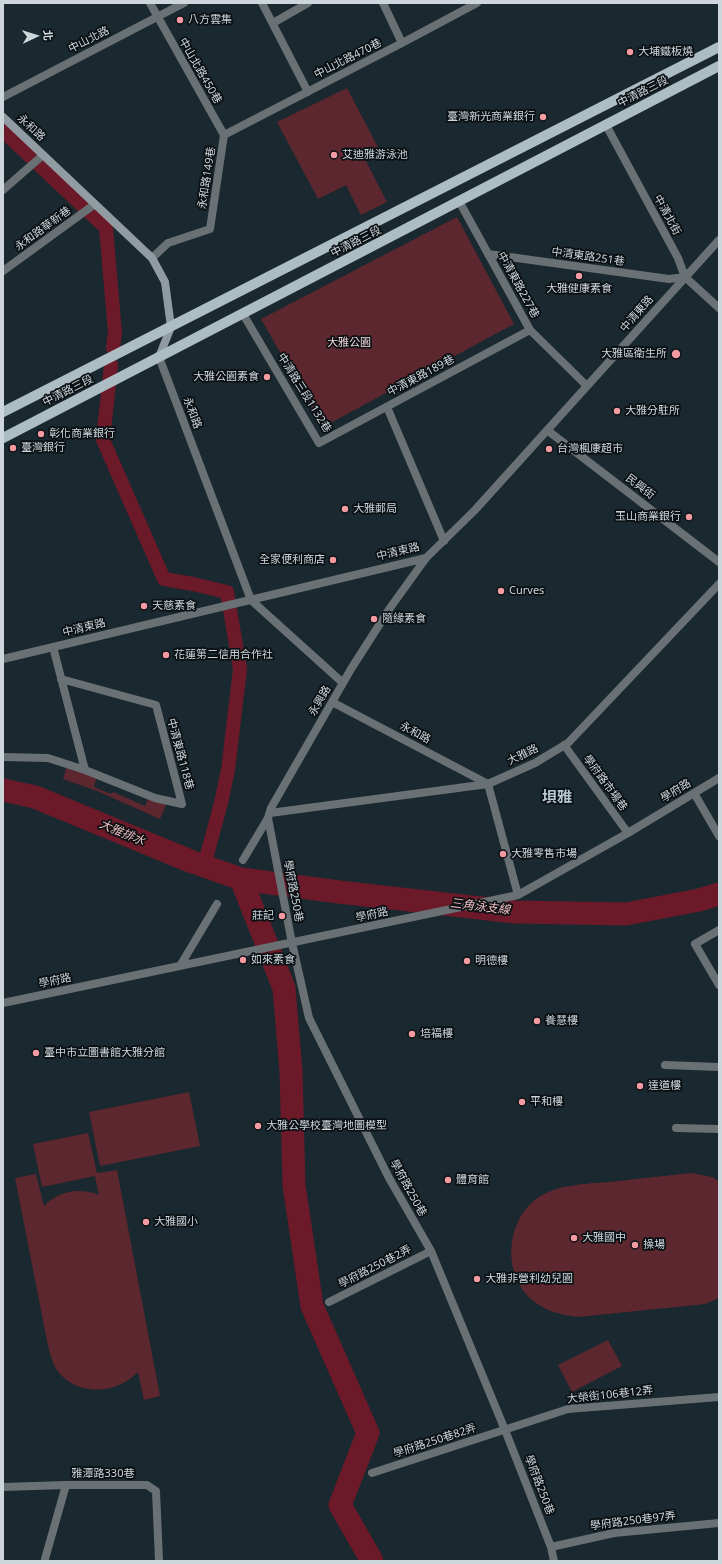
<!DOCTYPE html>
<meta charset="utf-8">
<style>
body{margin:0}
#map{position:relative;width:722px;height:1564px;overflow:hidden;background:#1a282f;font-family:"Noto Sans","Noto Sans TC",sans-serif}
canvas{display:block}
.frame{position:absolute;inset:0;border:4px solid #cdd6db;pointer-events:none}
.north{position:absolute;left:16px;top:16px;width:40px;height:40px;-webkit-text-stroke:3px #0a1013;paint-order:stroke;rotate:86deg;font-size:11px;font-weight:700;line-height:16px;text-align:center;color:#cdd6db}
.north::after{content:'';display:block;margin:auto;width:14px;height:18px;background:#cdd6db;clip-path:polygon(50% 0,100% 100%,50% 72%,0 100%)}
</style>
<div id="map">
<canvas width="722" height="1564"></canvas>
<div class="frame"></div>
<div class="north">北</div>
</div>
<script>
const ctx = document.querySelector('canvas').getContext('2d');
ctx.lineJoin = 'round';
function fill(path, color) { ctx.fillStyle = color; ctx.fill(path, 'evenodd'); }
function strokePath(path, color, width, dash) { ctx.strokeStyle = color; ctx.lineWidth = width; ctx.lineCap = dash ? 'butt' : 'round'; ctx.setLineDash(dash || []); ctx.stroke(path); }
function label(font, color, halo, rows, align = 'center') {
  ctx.font = font + ' "Noto Sans","Noto Sans TC",sans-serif'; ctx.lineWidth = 3.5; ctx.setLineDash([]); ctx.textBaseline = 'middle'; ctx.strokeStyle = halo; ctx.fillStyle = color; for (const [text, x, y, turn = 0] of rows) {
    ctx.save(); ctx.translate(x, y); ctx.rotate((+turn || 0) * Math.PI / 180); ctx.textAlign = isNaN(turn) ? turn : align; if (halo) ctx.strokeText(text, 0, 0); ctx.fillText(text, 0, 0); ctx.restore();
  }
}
fill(new Path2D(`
 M 347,88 L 380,151 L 365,159 L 387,202 L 361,215 L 346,185 L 318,199 L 277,122 Z
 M 457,217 L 514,324 L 323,427 L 261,319 Z
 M 67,766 L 97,776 L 94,787 L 111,794 L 113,792 L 145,806 L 149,797 L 166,805 L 160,819 L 97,791 L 63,779 Z
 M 189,1092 L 200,1146 L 100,1166 L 89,1112 Z
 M 88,1133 L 97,1173 L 117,1170 L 160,1396 L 144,1400 L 138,1372 C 116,1395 76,1397 56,1369 C 52,1362 50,1353 48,1346 L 15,1178 L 36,1174 L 44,1206 C 58,1191 80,1187 99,1195 L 95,1176 L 42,1187 L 33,1144 Z
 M 691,1173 L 712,1177 L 719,1181 L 719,1298 L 705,1304 L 696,1305 L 578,1317 C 558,1315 539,1309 526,1294 C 502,1267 508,1217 539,1197 C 559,1184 586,1184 609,1182 C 637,1179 664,1176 691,1173 Z
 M 608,1340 L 622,1366 L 572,1392 L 558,1365 Z`), '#5c272e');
strokePath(new Path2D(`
 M 3,131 L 106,228 L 115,333 L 113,348
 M 111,365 L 103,440 L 164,579 L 193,584 L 227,592 L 240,669 L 228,770 L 221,803 L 204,866`), '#6c1a2a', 14);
strokePath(new Path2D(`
 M 3,790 L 35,797 L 190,861 L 241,879 L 339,892 L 515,912 L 626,914 L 699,900 L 719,894
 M 241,879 L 284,988 L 291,1071 L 294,1185 L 312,1306 L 368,1433 L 340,1505 L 372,1561`), '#6c1a2a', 23);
strokePath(new Path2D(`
 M 150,3 L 224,135
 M 262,3 L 308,92
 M 383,3 L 402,43
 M 273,23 L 308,3
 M 3,97 L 184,3
 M 606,125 L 678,258 L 685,277 L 719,308
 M 224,135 L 402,43 L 477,3
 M 3,190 L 43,155
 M 459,201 L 530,330 L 587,386
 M 488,254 L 669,279 L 685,277
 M 152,258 L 168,243 L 210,229 L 224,135
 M 3,271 L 95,204
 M 243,314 L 319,443 L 530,330
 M 159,357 L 251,600 L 343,683
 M 387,407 L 444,541
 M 547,430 L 719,562
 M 53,647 L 85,770
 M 3,659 L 426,558
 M 332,702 L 488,784 L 518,895
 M 564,745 L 628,833
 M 3,757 L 48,758 L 85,770 L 155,798 L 182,804 L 156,705 L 61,679
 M 694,793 L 719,836
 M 270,813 L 488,784 L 535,763 L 568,743 L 719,584
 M 268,818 L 292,943 L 309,1018 L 389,1178 L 431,1251 L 505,1430 L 551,1547 L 554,1561
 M 243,860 L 268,818 L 271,808 L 351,669 L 390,608 L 426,558 L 475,510 L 719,240
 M 719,930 L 695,944 L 719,985
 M 180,966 L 217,904
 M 3,1003 L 518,895 L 628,833 L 719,778
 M 665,1065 L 719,1067
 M 676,1128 L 719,1129
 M 329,1302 L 431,1251
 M 372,1473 L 568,1409 L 719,1397
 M 3,1487 L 66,1485 L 147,1485 L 156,1491 L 159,1561
 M 551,1547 L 614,1533 L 719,1523
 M 45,1559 L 66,1485`), '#697174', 8);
strokePath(new Path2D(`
 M 3,117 L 152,258 L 165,282 L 171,327 L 159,357`), '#909ca1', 8);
strokePath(new Path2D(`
 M 3,412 L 719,47
 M 3,438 L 719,66`), '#adbdc4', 10);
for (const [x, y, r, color] of [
 [180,20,4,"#f49aa2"],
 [630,52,4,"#f49aa2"],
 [543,117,4,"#f49aa2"],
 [334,155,4,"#f49aa2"],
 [579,276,4,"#f49aa2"],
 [676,354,5,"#f49aa2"],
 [267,377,4,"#f49aa2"],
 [617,411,4,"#f49aa2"],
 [41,434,4,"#f49aa2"],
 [13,448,4,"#f49aa2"],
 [549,449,4,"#f49aa2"],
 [345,509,4,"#f49aa2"],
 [689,517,4,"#f49aa2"],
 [333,560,4,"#f49aa2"],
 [501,591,4,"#f49aa2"],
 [144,606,4,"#f49aa2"],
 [374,619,4,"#f49aa2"],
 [166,655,4,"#f49aa2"],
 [503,854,4,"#f49aa2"],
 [282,916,4,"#f49aa2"],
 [243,960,4,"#f49aa2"],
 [467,961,4,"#f49aa2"],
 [537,1021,4,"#f49aa2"],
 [412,1034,4,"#f49aa2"],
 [36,1053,4,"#f49aa2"],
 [640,1086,4,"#f49aa2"],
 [522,1102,4,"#f49aa2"],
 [258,1126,4,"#f49aa2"],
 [448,1180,4,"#f49aa2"],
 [146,1222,4,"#f49aa2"],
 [574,1238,4,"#f49aa2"],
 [635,1245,4,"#f49aa2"],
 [477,1279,4,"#f49aa2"]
]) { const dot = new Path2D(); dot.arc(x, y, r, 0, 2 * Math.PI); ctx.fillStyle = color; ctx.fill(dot); strokePath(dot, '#0a1013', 1.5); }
label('11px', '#cdd6db', '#0a1013', [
 ["八方雲集",188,20],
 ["大埔鐵板燒",638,52],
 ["臺灣新光商業銀行",535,117,"right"],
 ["艾迪雅游泳池",342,155],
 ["大雅健康素食",579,289,"center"],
 ["大雅區衛生所",667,354,"right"],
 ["大雅公園素食",259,377,"right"],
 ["大雅分駐所",625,411],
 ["彰化商業銀行",49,434],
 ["臺灣銀行",21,448],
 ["台灣楓康超市",557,449],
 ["大雅郵局",353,509],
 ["玉山商業銀行",681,517,"right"],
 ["全家便利商店",325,560,"right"],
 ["Curves",509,591],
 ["天慈素食",152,606],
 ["隨緣素食",382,619],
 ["花蓮第二信用合作社",174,655],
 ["大雅零售市場",511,854],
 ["莊記",274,916,"right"],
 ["如來素食",251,960],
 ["明德樓",475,961],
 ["養慧樓",545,1021],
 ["培福樓",420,1034],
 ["臺中市立圖書館大雅分館",44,1053],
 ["達道樓",648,1086],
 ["平和樓",530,1102],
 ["大雅公學校臺灣地圖模型",266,1126],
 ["體育館",456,1180],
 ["大雅國小",154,1222],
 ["大雅國中",582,1238],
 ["操場",643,1245],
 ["大雅非營利幼兒園",485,1279]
], 'left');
label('11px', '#cdd6db', '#0a1013', [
 ["中山北路",89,40,-27],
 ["中山北路470巷",348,59,-27],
 ["中山北路450巷",200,71,60],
 ["中清路三段",643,92,-27],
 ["永和路",31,128,43],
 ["永和路149巷",207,178,-81],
 ["中清北街",667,215,61],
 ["永和路華新巷",43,229,-36],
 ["中清路三段",356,242,-27],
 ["中清東路251巷",588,257,8],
 ["中清東路227巷",518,285,61],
 ["中清東路",637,314,-49],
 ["中清東路189巷",421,376,-28],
 ["中清路三段",68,391,-27],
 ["中清路三段1132巷",304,393,58],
 ["永和路",192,413,69],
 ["民興街",640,487,37],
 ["中清東路",398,552,-14],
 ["中清東路",84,628,-14],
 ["永興路",320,701,-60],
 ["永和路",415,733,28],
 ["中清東路118巷",180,754,75],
 ["大雅路",523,755,-26],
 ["學府路市場巷",605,783,54],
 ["學府路",676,791,-31],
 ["學府路250巷",293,891,79],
 ["學府路",372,915,-12],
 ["學府路",55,981,-12],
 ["學府路250巷",408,1188,61],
 ["學府路250巷2弄",375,1267,-27],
 ["大榮街106巷12弄",610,1395,-6],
 ["學府路250巷82弄",435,1441,-18],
 ["雅潭路330巷",103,1474],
 ["學府路250巷",539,1485,69],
 ["學府路250巷97弄",633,1521,-7]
]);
label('11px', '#f0d6d8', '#0a1013', [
 ["大雅公園",349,343]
]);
label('italic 12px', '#f1bfc2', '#0a1013', [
 ["大雅排水",122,833,23],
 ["三角泳支線",480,907,7]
]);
label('bold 15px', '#b7cad2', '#0a1013', [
 ["垻雅",557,798]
]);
</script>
